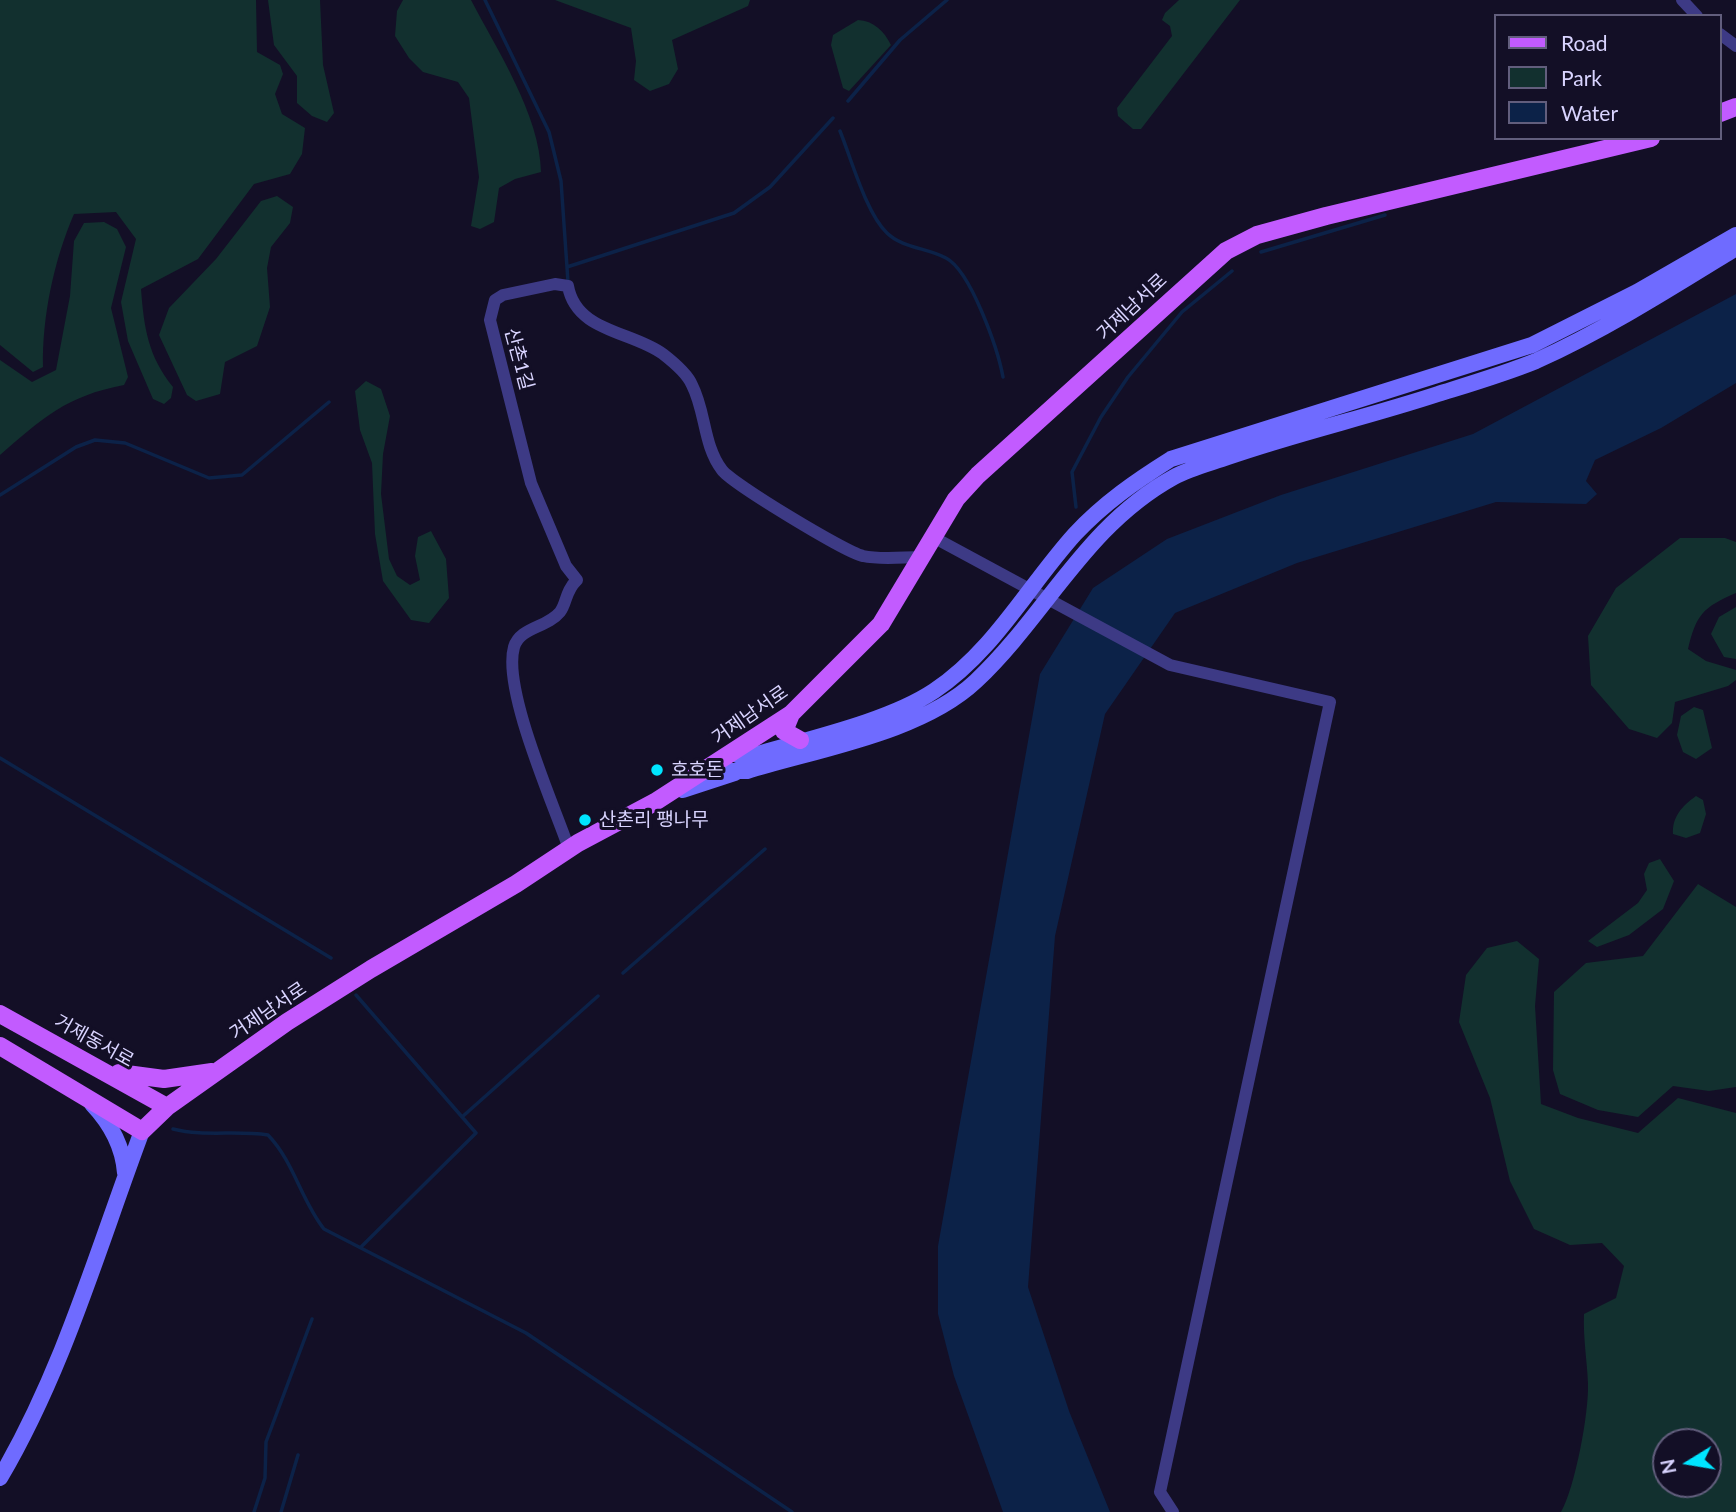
<!DOCTYPE html>
<meta charset="utf-8">
<style>
body{margin:0}
#map{position:relative;width:1736px;height:1512px;overflow:hidden;background:#130f26;font-family:Lato,sans-serif}
canvas{display:block}
.legend{position:absolute;left:1494px;top:14px;width:228px;height:126px;box-sizing:border-box;background:#130f26;border:2px solid #625e7d;margin:0;padding:9px 12px;list-style:none;font-size:21px;color:#d9d4ff}
.legend li{display:flex;align-items:center;gap:14px;height:35px}
.legend b{width:35px;border:2px solid #625e7d}
.north{position:absolute;left:1652px;top:1428px;width:70px;height:70px;box-sizing:border-box;background:#130f26;border:2px solid #625e7d;border-radius:50%;rotate:259deg;font-size:19px;font-weight:700;line-height:28px;text-align:center;color:#d9d4ff}
.north::after{content:'';display:block;margin:auto;width:24px;height:32px;background:#00e5ff;clip-path:polygon(50% 0,100% 100%,50% 72%,0 100%)}
</style>
<div id="map">
<canvas width="1736" height="1512"></canvas>
<ul class="legend">
<li><b style="height:9px;background:#c25bff"></b>Road</li>
<li><b style="height:19px;background:#12302f"></b>Park</li>
<li><b style="height:19px;background:#0c2248"></b>Water</li>
</ul>
<div class="north">N</div>
</div>
<script>
const ctx = document.querySelector('canvas').getContext('2d');
ctx.lineJoin = 'round';
function fill(path, color) { ctx.fillStyle = color; ctx.fill(path, 'evenodd'); }
function strokePath(path, color, width, dash) { ctx.strokeStyle = color; ctx.lineWidth = width; ctx.lineCap = dash ? 'butt' : 'round'; ctx.setLineDash(dash || []); ctx.stroke(path); }
function label(font, color, halo, rows, align = 'center') {
  ctx.font = font + ' Lato,"Noto Sans KR",sans-serif'; ctx.lineWidth = 6; ctx.setLineDash([]); ctx.textBaseline = 'middle'; ctx.strokeStyle = halo; ctx.fillStyle = color; for (const [text, x, y, turn = 0] of rows) {
    ctx.save(); ctx.translate(x, y); ctx.rotate((+turn || 0) * Math.PI / 180); ctx.textAlign = isNaN(turn) ? turn : align; if (halo) ctx.strokeText(text, 0, 0); ctx.fillText(text, 0, 0); ctx.restore();
  }
}
fill(new Path2D(`
 M 0,0 L 256,0 L 257,52 L 280,65 L 283,74 L 275,94 L 282,114 L 305,128 L 302,154 L 290,174 L 254,184 L 198,259 L 141,289 C 144,328 148,356 173,387 L 171,398 L 164,404 L 153,399 L 128,341 L 121,302 L 136,239 L 116,212 L 74,214 C 54,260 42,317 43,367 L 33,372 L 0,345 Z
 M 268,0 L 320,0 L 323,65 L 334,113 L 327,122 L 312,116 L 297,103 L 297,76 L 274,45 Z
 M 403,0 L 471,0 C 497,50 540,115 541,172 L 515,179 L 499,188 L 494,222 L 480,229 L 471,226 L 479,177 L 469,98 L 458,82 L 423,72 L 409,58 L 395,36 L 397,11 Z
 M 555,0 L 750,0 L 748,6 L 672,40 L 678,69 L 669,84 L 650,91 L 634,80 L 636,61 L 631,28 Z
 M 1179,0 L 1240,0 L 1141,129 L 1133,129 L 1118,116 L 1117,108 L 1172,36 L 1170,26 L 1162,20 L 1165,13 Z
 M 858,20 C 874,21 884,31 891,45 L 849,91 L 843,88 L 831,45 L 833,35 Z
 M 277,196 L 293,207 L 290,223 L 271,247 L 267,268 L 270,307 L 257,346 L 225,362 L 220,394 L 196,401 L 187,395 L 159,335 L 169,308 L 216,259 L 261,201 Z
 M 104,222 L 117,229 L 126,247 L 111,308 L 128,377 L 124,385 C 66,396 43,418 0,455 L 0,360 L 32,382 L 56,370 L 70,296 L 74,241 L 84,223 Z
 M 366,381 L 381,389 L 390,416 L 383,454 L 381,494 L 389,559 L 397,576 L 410,585 L 420,580 L 415,556 L 418,537 L 431,531 L 446,559 L 449,598 L 429,623 L 411,620 L 383,581 L 375,534 L 372,463 L 360,430 L 355,391 Z
 M 1680,538 L 1725,538 L 1736,542 L 1736,593 C 1703,607 1696,615 1688,649 L 1706,661 L 1736,670 L 1736,680 L 1728,686 L 1675,702 L 1672,723 L 1657,738 L 1629,729 L 1591,685 L 1588,636 L 1616,588 Z
 M 1736,607 L 1736,659 L 1724,657 L 1711,634 L 1719,617 Z
 M 1694,707 L 1703,710 L 1712,748 L 1696,759 L 1683,752 L 1677,735 L 1681,716 Z
 M 1696,796 L 1703,800 L 1706,814 L 1700,833 L 1686,838 L 1673,834 C 1672,817 1682,806 1696,796 Z
 M 1660,859 L 1674,881 L 1663,909 L 1629,935 L 1597,947 L 1588,941 L 1638,903 L 1647,890 L 1644,874 L 1649,863 Z
 M 1698,884 L 1736,907 L 1736,1087 L 1709,1091 L 1673,1086 L 1638,1117 L 1598,1110 L 1560,1094 L 1553,1070 L 1554,992 L 1586,963 L 1643,956 Z
 M 1517,941 L 1539,959 L 1535,1006 L 1541,1104 L 1578,1118 L 1638,1133 L 1678,1098 L 1736,1113 L 1736,1512 L 1561,1512 C 1575,1488 1589,1413 1588,1384 C 1587,1360 1583,1338 1584,1314 L 1616,1298 L 1624,1266 L 1602,1243 L 1570,1245 L 1534,1229 L 1510,1181 L 1490,1098 L 1459,1022 L 1466,975 L 1487,948 ZM 1666,1442 L 1708,1442 L 1708,1484 L 1666,1484 Z`), '#12302f');
fill(new Path2D(`
 M 1736,294 L 1736,383 L 1661,428 L 1595,460 L 1586,481 L 1597,494 L 1586,504 L 1496,502 L 1297,563 L 1175,613 L 1105,714 L 1055,936 L 1028,1287 L 1069,1411 L 1110,1512 L 1003,1512 L 954,1376 L 938,1314 L 938,1246 L 1040,674 L 1093,588 L 1167,539 L 1281,495 L 1473,434 Z`), '#0c2248');
strokePath(new Path2D(`
 M 485,0 L 549,132 L 561,181 L 568,282
 M 848,101 L 900,40 L 947,0
 M 840,131 C 851,158 866,213 887,233 C 902,248 928,248 946,258 C 971,271 998,350 1003,377
 M 1261,252 L 1385,215
 M 567,267 L 734,213 L 770,187 L 833,118
 M 0,495 L 76,447 L 95,440 L 125,443 L 209,478 L 242,475 L 329,402
 M 1076,507 L 1072,472 L 1101,417 L 1128,377 L 1182,312 L 1232,271
 M 0,758 L 331,958
 M 623,973 L 765,849
 M 356,995 L 476,1133 L 361,1247
 M 462,1117 L 598,996
 M 173,1129 C 204,1137 236,1130 268,1135 C 294,1162 301,1200 324,1229 L 526,1333 L 792,1512
 M 254,1512 L 265,1478 L 266,1442 L 312,1319
 M 281,1512 L 298,1455`), '#0c2248', 3.5);
strokePath(new Path2D(`
 M 1682,0 L 1697,16
 M 1720,34 L 1736,46
 M 933,537 L 1170,665 L 1330,702 L 1160,1492 L 1173,1512
 M 569,849 C 554,805 502,689 514,647 C 520,627 547,628 560,612 C 567,603 565,591 577,580 L 566,566 L 531,483 L 490,320 L 495,300 L 503,295 L 555,284 L 568,286 C 576,332 632,331 663,354 C 672,361 688,375 692,385 C 706,412 703,445 722,470 C 731,483 847,553 863,556 C 881,560 903,557 922,557`), '#3d3a85', 12);
strokePath(new Path2D(`
 M 733,753 L 744,758 C 799,741 886,723 934,691 C 994,651 1028,586 1075,534 C 1104,503 1136,481 1171,459 L 1532,345 L 1637,292 L 1736,235
 M 714,765 L 727,771 L 747,771 C 818,749 921,733 976,681 C 1047,614 1085,526 1174,477 C 1190,468 1211,463 1228,457 C 1297,433 1368,417 1438,394 C 1470,384 1504,374 1536,361 C 1605,330 1671,288 1736,248
 M 683,790 L 735,773
 M 92,1104 C 111,1124 123,1146 125,1173
 M 0,1478 C 64,1369 98,1248 142,1131`), '#6f6bff', 16);
strokePath(new Path2D(`
 M 1720,113 L 1736,107
 M 791,714 L 784,731 L 800,740
 M 0,1014 L 167,1107
 M 0,1046 L 142,1131 L 167,1107 L 287,1022 L 371,969 L 516,884 L 578,843 L 655,802 L 791,714 L 881,624 L 956,499 L 978,475 L 1226,251 L 1257,235 L 1326,216 L 1651,138
 M 119,1073 L 164,1079 L 212,1072`), '#c25bff', 18);
for (const [x, y, r, color] of [
 [657,770,7,"#00e5ff"],
 [585,820,7,"#00e5ff"]
]) { const dot = new Path2D(); dot.arc(x, y, r, 0, 2 * Math.PI); ctx.fillStyle = color; ctx.fill(dot); strokePath(dot, '#130f26', 2.5); }
label('19px', '#d9d4ff', '#130f26', [
 ["거제남서로",1132,307,-43],
 ["산촌1길",519,359,75],
 ["거제남서로",750,715,-35],
 ["거제남서로",268,1011,-34],
 ["거제동서로",94,1041,29]
]);
label('19px', '#d9d4ff', '#130f26', [
 ["호호돈",671,770],
 ["산촌리 팽나무",599,820]
], 'left');
</script>
